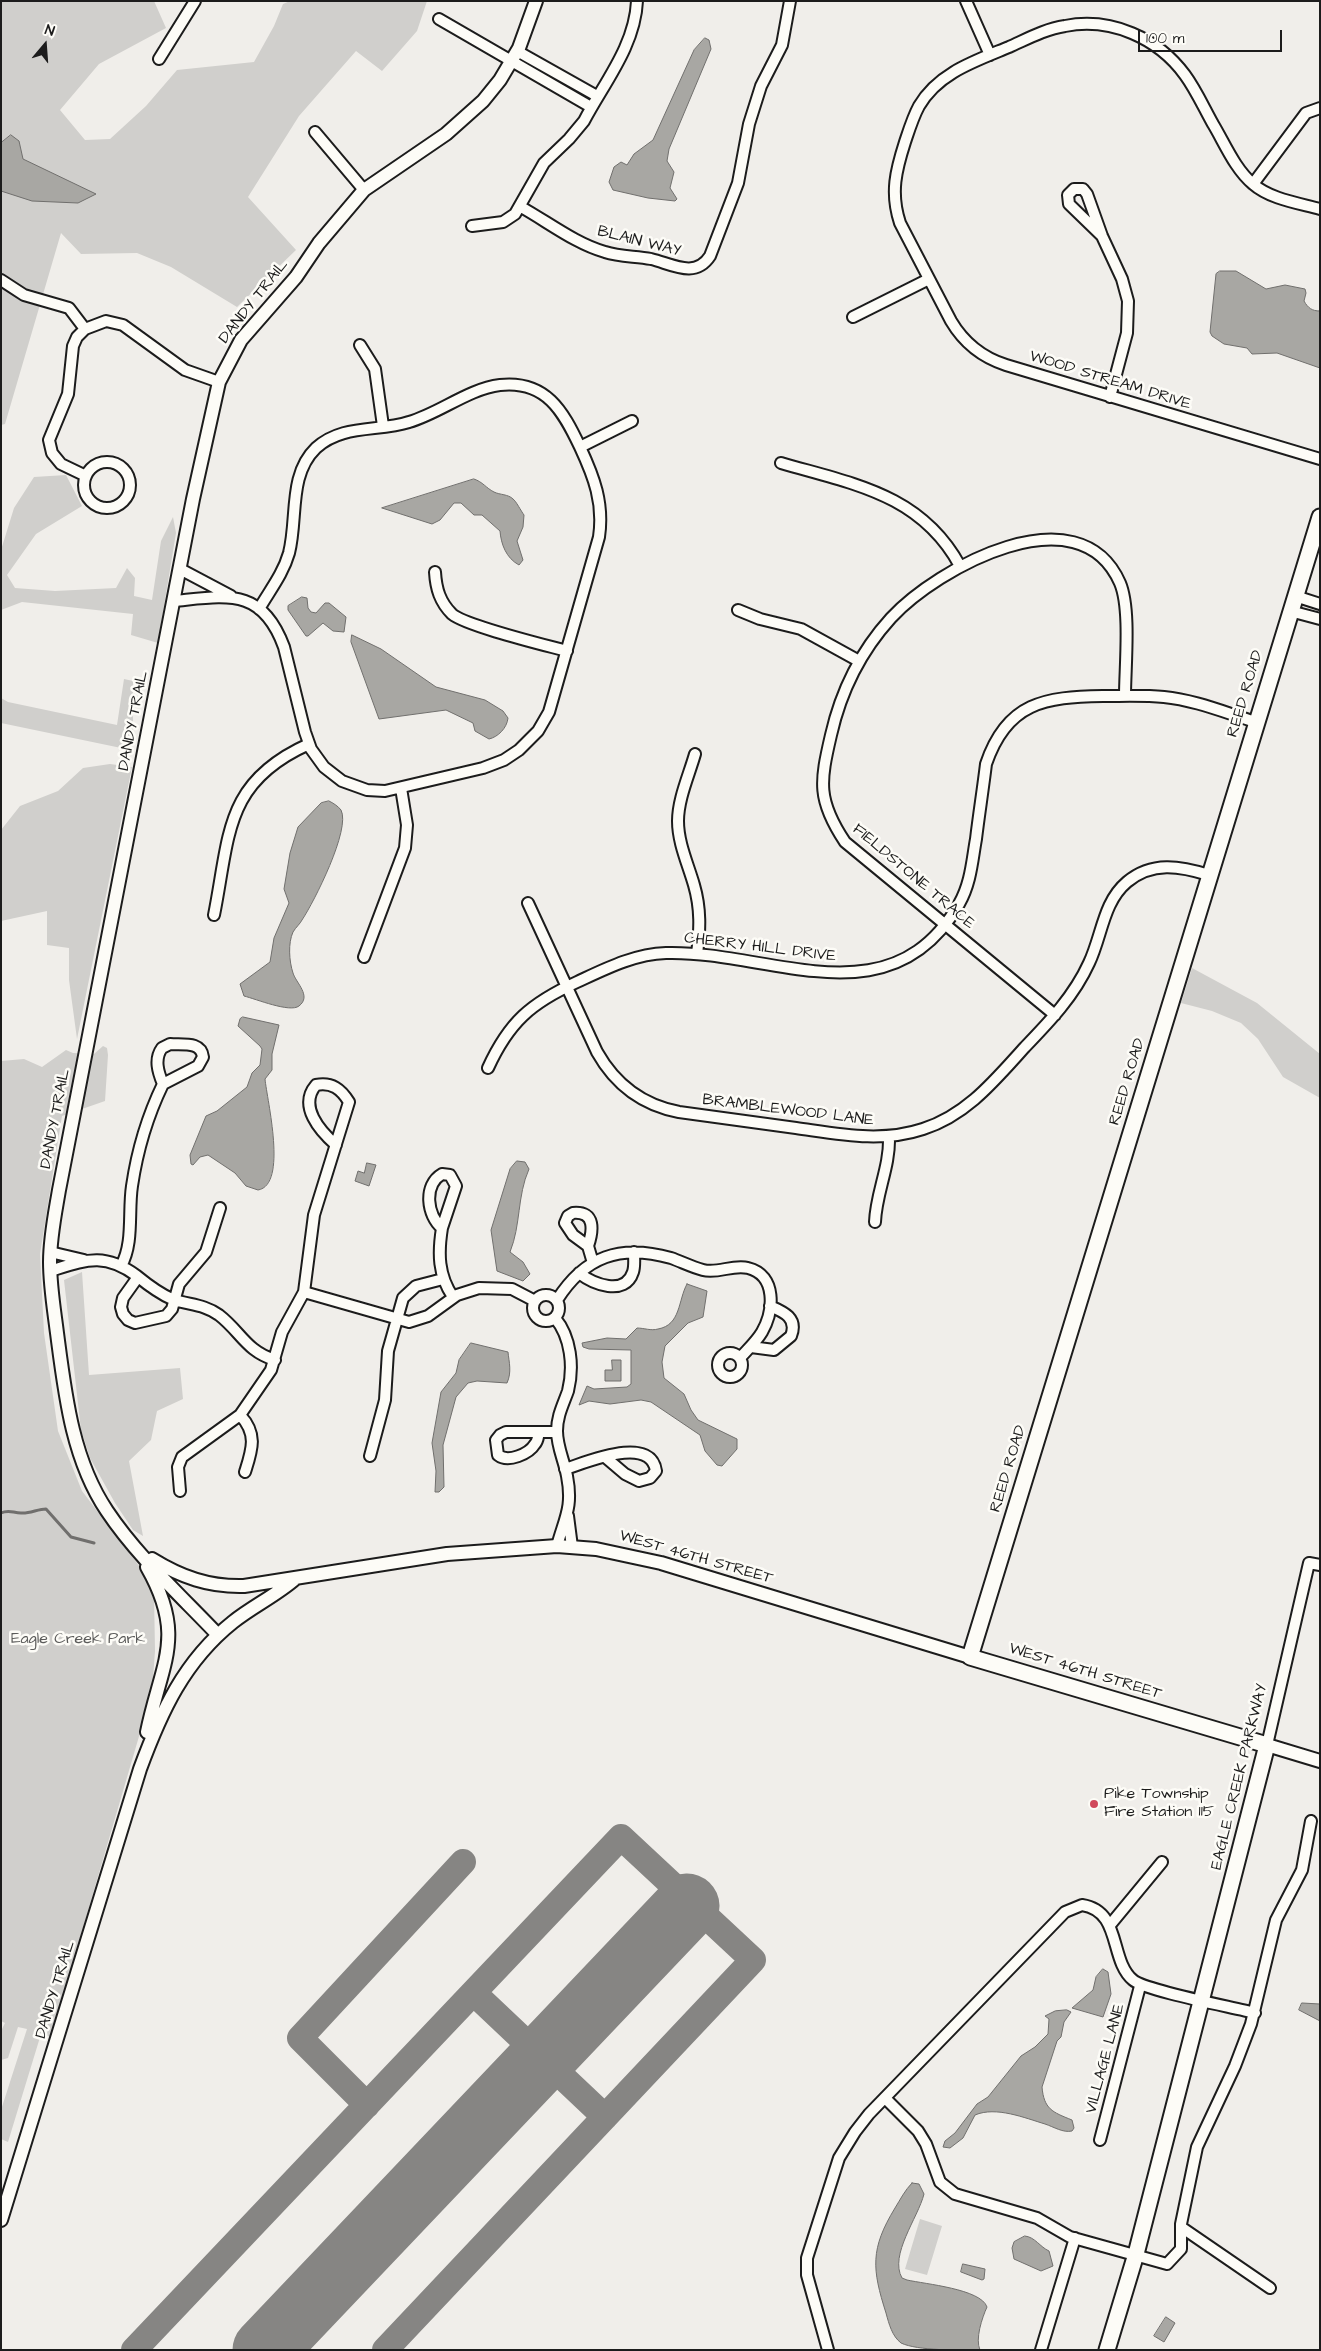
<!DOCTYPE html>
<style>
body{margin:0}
#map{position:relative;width:1321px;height:2351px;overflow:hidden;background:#f0eeea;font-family:"Architects Daughter",sans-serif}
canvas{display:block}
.frame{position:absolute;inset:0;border:2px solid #1c1c1c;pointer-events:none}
.north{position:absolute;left:20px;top:20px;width:50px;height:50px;-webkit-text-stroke:4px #fdfcf7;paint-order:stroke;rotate:18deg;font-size:14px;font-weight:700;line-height:20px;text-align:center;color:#1c1c1c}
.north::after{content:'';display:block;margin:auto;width:18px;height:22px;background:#1c1c1c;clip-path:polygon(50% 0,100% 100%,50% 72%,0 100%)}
.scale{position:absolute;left:1138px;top:30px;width:144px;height:22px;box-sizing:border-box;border:2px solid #1c1c1c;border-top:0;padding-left:6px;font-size:15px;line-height:18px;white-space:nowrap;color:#1c1c1c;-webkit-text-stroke:4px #fdfcf7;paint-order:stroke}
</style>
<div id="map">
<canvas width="1321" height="2351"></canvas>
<div class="frame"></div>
<div class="north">N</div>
<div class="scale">100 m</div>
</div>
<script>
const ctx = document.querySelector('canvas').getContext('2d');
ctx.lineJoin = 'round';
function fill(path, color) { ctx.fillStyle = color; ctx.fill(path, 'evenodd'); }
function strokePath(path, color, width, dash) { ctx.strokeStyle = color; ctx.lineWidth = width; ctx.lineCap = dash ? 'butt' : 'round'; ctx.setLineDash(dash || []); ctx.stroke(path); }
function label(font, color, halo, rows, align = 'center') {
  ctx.font = font + ' "Architects Daughter",sans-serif'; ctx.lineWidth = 5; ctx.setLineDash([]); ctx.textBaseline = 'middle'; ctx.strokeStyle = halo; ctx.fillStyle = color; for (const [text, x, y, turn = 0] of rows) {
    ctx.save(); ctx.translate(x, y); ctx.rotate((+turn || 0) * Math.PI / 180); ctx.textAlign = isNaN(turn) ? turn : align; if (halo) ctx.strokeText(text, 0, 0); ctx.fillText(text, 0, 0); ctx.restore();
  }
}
fill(new Path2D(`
 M 1,1 L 154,1 L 166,28 L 99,64 L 60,110 L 85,140 L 110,139 L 146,106 L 177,70 L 254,62 L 274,26 L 283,4 L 290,1 L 427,1 L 417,31 L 382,71 L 356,51 L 299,116 L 248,197 L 296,250 L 237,307 L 171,267 L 137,253 L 81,254 L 61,233 L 5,424 L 1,425 Z
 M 66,475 L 82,506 L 36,534 L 7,575 L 15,588 L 55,591 L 116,588 L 127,568 L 135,578 L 134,596 L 152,600 L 161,541 L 173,517 L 176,533 L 158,643 L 131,635 L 133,614 L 22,602 L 1,610 L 1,550 L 14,508 L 34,477 Z
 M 124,679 L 133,681 L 133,729 L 126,749 L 1,723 L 1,698 L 8,702 L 117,725 Z
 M 110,764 L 132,767 L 77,1039 L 69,980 L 69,948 L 47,945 L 47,911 L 1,921 L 1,830 L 20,806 L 58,791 L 83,768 Z
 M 1192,968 L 1257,1003 L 1320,1054 L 1320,1098 L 1283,1077 L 1258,1039 L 1241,1023 L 1212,1011 L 1181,1003 Z
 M 103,1046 L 107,1048 L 108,1055 L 105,1101 L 62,1116 L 40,1254 L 44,1333 L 58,1431 L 82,1491 L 140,1567 L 154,1594 L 155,1651 L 152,1692 L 51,2037 L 41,2034 L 8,2142 L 1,2139 L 1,2110 L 27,2029 L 18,2027 L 8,2058 L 1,2060 L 2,2029 L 5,2023 L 1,2021 L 1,1061 L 24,1059 L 42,1067 L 66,1050 L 73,1053 L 94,1054 Z
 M 82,1272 L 89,1375 L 180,1368 L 183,1399 L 157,1411 L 151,1440 L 129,1461 L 143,1536 L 133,1530 L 115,1503 L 90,1458 L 81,1430 L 64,1280 Z
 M 920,2219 L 942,2226 L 927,2275 L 905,2269 Z`), '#d0cfcc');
const water = new Path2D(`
 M 705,38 L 709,40 L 711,49 L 669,149 L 667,161 L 674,172 L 670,188 L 677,199 L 675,201 L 648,198 L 613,190 L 609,182 L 614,167 L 621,162 L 627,165 L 634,154 L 653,140 L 694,50 Z
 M 11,135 L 19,141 L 23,159 L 96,194 L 78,203 L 32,201 L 1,191 L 1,143 Z
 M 1220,271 L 1236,271 L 1266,289 L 1285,285 L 1305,289 L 1306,293 L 1304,301 C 1308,308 1312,311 1320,311 L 1320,368 L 1277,353 L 1252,354 L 1247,348 L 1224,344 L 1212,336 L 1210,332 L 1216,274 Z
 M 474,479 C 483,482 486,488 494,492 C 500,495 508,494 513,499 C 516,501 521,511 524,515 L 523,527 L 517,541 L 523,560 L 519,565 C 506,558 501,544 500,531 L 482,515 L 474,515 L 461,503 L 454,503 L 440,520 L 432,524 L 382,508 Z
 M 302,597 L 307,598 L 308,608 L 311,612 L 316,613 L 325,603 L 329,603 L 346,617 L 344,632 L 333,631 L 323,623 L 308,636 L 306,636 L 288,610 L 288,606 Z
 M 352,635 L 381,649 L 436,687 L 485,700 L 503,711 L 508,718 C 507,728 498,737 489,739 L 475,731 L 473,723 L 446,710 L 379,719 L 351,642 Z
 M 329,801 C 333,803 338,806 341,810 C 351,829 314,902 302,920 C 300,924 296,927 293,932 C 288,943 289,961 293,973 C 296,983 312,996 299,1006 C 290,1013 256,999 244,996 L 240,984 L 270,962 L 274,938 L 289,903 L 284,889 L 290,853 L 298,827 L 321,803 Z
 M 243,1017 L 279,1025 L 272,1054 L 272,1070 L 265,1079 C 267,1100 288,1185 258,1190 L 246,1186 L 235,1173 L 208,1155 L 200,1157 L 193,1165 L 191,1164 L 190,1155 L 206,1116 L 217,1111 L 247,1087 L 252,1073 L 260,1065 L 262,1049 L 260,1046 L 238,1026 L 240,1019 Z
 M 517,1161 L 525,1162 L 529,1169 C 517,1196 521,1225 510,1252 L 523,1262 L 530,1274 L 523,1281 L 497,1271 L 491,1230 L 510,1169 Z
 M 367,1163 L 376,1165 L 369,1186 L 355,1181 L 358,1171 L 364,1173 Z
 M 687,1284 L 707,1291 L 703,1317 L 688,1323 L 665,1346 L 662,1362 L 664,1378 L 684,1394 L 691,1410 L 698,1420 L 737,1439 L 737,1449 L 722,1466 L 717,1465 L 705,1451 L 700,1435 L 651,1402 L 641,1400 L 610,1404 L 589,1401 L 579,1405 L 587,1386 L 594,1389 L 627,1387 L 631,1384 L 631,1350 L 589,1349 L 583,1347 L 582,1343 L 607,1338 L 626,1339 L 637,1328 C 644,1328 651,1331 658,1329 C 681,1325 678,1300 687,1284 Z
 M 471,1343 L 508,1352 C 509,1362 512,1372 507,1383 L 477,1381 L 468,1383 L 456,1397 L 443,1445 L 444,1487 L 439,1492 L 435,1492 L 436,1471 L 432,1443 L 441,1392 L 456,1373 L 459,1360 Z
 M 612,1360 L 621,1360 L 621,1381 L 605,1381 L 605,1370 L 612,1370 Z
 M 1103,1969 L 1108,1972 L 1111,1994 L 1103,2017 L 1072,2008 L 1093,1990 L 1096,1977 Z
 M 1302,2003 L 1320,2004 L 1320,2021 L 1299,2010 Z
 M 1067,2010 L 1071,2012 L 1064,2022 L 1061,2037 L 1057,2041 L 1042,2087 C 1044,2109 1052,2112 1072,2120 L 1074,2128 L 1072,2131 C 1063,2133 1054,2127 1045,2124 C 1025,2118 996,2106 975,2115 L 963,2138 L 950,2148 L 943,2147 L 945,2141 L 955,2133 L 977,2104 L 988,2097 L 1021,2056 L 1035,2047 L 1048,2034 L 1049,2019 L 1045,2016 L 1055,2011 Z
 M 912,2183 L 919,2184 L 924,2194 C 918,2218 889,2255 902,2278 L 907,2280 C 925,2284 981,2289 987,2307 C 982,2318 975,2339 980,2350 C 959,2350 918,2351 901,2343 C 892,2336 889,2324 886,2313 C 872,2269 870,2249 895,2208 C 900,2200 905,2190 912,2183 Z
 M 1025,2236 C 1035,2237 1040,2247 1049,2251 L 1053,2266 L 1041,2271 L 1014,2259 L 1012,2248 L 1014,2242 Z
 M 963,2264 L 985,2269 L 984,2279 L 982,2280 L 961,2272 Z
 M 1166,2317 L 1175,2323 L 1164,2342 L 1154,2336 Z`);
fill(water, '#a8a7a3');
strokePath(water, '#706f6d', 1);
strokePath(new Path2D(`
 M 1,1513 C 9,1509 13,1513 21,1513 C 29,1514 38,1509 46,1509 L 71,1537 L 94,1543`), '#706f6d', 3);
strokePath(new Path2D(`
 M 478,1997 L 605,2117
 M 367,2105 L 300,2038 L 463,1862
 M 134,2350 L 621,1837 L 753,1960 L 385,2350`), '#868583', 26);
strokePath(new Path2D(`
 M 265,2350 L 687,1906`), '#868583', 65);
const minor = new Path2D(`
 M 966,1 L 990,55
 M 439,19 L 591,107
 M 517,51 L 597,96
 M 159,59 L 195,1
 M 315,132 L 364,190
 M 1253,184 L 1306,113 L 1320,108
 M 521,207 C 548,222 576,244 605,252 C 620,257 636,256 651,259 C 672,264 695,279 710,256 L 738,183 L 749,124 L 761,86 L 782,45 L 790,1
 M 1320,209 C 1298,203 1270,199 1253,184 C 1235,169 1225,144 1213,124 C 1204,108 1196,90 1185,75 C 1158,38 1111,17 1065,26 C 1045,29 1027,39 1009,47 C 975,61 938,73 919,106 C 913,117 909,130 905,142 C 896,170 890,193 900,223 L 951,321 C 964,343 981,357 1006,365 L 1320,459
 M 472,226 L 503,222 L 515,214 L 544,163 L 569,139 L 584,121 C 604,83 635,46 637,1
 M 1102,236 L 1069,204 L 1068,195 L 1074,189 L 1083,189 L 1087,194 L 1102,236 L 1122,279 L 1128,301 L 1127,333 L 1110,397
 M 1,280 L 24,295 L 69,308 L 85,329
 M 853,317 L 929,279
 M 360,345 L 375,369 L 383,426
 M 580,447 L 632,421
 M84 485a23 23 0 1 1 46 0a23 23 0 1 1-46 0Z
 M 781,463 C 853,484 921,494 960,566
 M 86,476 L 61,464 L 52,453 L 49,440 L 68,394 L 73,346 L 77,337 L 85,329 L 106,321 L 123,325 L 185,370 L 219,382
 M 180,569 L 231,596
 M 435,572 C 436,589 440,602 452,614 C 466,626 545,645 567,651
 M 1295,596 L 1320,604
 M 174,601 C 227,596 262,587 284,647 L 305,732 L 311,749 L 324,767 L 342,781 L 367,790 L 385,791 L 483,768 L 504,760 L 519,750 L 538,731 L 549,712 L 599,537 C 604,503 594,477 580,447 C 563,411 546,380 500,385 C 468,389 440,413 409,422 C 378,432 342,424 316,448 C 288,475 298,518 289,553 C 283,574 270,590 259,609
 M 738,610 L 760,619 L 801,629 L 859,661
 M 1290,611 L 1320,619
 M 695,754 C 689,775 678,799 678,821 C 678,843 688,864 694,885 C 701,909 700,930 697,954
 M 528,903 L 597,1052 C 615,1084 642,1105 679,1112 C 718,1117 757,1123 796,1128 C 839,1134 881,1143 923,1129 C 967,1115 995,1080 1025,1047 C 1050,1021 1074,996 1089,963 C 1102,936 1103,902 1127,882 C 1152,861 1180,866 1209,875
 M 214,915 C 230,835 224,782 309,744
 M 364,957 L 405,848 L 407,825 L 401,788
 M 1055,1015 L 845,842 C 817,800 820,782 831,735 C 841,691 861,651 891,618 C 937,568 1079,490 1120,583 C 1131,609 1125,666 1125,696
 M 170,1044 C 183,1045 201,1041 203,1057 L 198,1066 L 163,1084 C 158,1072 154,1059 162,1048 Z
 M 488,1068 C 509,1022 531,1003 577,982 C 605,969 634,954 666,953 C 770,950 890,1023 959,904 C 971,883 972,861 976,839 C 979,814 983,789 986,764 C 1007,702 1045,697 1103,696 C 1123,696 1144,695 1164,697 C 1195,700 1226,713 1256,722
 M 442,1174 L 450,1175 L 456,1186 L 442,1228 C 427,1216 423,1185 442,1174 Z
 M 875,1222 C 876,1193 890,1167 889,1137
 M 442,1228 C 438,1253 438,1275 453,1297
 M 588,1246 C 593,1231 596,1211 573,1213 L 568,1216 L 565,1223 L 573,1235 L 588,1246 L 593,1263
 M 50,1252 L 84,1260
 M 121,1266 C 134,1243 128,1212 132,1186 C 137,1152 148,1115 163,1084
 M 50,1271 C 86,1260 104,1252 137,1276 C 148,1285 158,1293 172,1299 C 188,1305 204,1304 219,1315 C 241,1332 246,1351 275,1360
 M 579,1273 C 593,1284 625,1297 633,1272 C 635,1266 634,1259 634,1252
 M 138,1277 L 123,1298 L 121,1307 L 123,1314 L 128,1320 L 135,1323 L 166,1316 L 172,1309 L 179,1284 L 206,1252 L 220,1208
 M 304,1292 L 409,1322 L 428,1316 L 457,1295 L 479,1288 L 512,1289 L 535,1301
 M533 1308a13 13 0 1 1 26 0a13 13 0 1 1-26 0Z
 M 557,1300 C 585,1256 620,1244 671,1258 C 682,1262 692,1267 703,1270 C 718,1274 733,1264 748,1268 C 777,1275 774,1311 762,1332 C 756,1342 748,1349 740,1358
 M 555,1318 C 571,1337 574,1367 568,1391 C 563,1405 557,1416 557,1431 C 557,1447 564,1460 567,1476 C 573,1507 565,1517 557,1546
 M 751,1347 L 774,1350 L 791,1336 C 798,1318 784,1312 770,1306
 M718 1365a12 12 0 1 1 24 0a12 12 0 1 1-24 0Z
 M 240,1415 C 258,1434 252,1450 245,1472
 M 539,1432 C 538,1436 538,1441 535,1444 C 529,1454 508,1463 498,1455 L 496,1440 L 500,1435 L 506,1432 L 557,1432
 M 370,1456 L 385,1400 L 388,1351 L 403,1298 L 416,1286 L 443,1279
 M 565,1469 C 585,1463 651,1434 656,1471 L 650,1478 L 639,1481 L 625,1474 L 605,1457
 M 180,1491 L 178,1467 L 182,1457 L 240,1415 L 271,1370 L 282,1332 L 304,1292 L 314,1215 L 349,1102 C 341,1089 332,1082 316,1085 C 298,1106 320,1131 336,1145
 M 568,1516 L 572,1547
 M 1267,1745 L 1309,1563 L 1320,1565
 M 1110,1925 L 1162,1862
 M 885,2098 L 918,2131 L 926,2144 L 940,2182 L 955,2194 L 1037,2218 L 1070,2237 L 1167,2264 L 1181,2249 L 1181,2227
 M 1100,2140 L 1140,1986
 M 1270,2288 L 1181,2227 L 1181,2224 L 1197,2147 L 1235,2066 L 1251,2024 L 1276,1920 L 1302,1870 L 1311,1821
 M 828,2350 L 807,2275 L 807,2258 L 839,2158 L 855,2132 L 869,2114 L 1065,1912 L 1082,1905 C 1122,1911 1109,1960 1133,1980 C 1146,1991 1232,2007 1255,2013
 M 1041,2350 L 1075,2238`);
const tertiary = new Path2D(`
 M 152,1559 C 181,1577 209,1587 244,1586 L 447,1554 L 557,1546 L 596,1549 L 661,1563 L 970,1657
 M 147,1567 C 187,1637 161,1663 147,1732
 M 218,1635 C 180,1595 137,1556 107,1511 C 72,1459 65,1394 57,1333 C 54,1309 50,1286 50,1262 C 50,1237 55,1214 59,1190 L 193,499 L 219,382 L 241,340 L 296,277 L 319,243 L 364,190 L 446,134 L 483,101 L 500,80 L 519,48 L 536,1
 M 1267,1745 L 1320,1761
 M 1,2220 L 140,1769 C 161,1712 184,1661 233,1622 C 253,1606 277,1595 296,1578`);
const secondary = new Path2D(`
 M 1107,2350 L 1136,2254 L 1267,1745 L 970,1657 L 1320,517`);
strokePath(minor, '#1c1c1c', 14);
strokePath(tertiary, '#1c1c1c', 16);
strokePath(secondary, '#1c1c1c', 19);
strokePath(minor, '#fdfcf7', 10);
strokePath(tertiary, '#fdfcf7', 12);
strokePath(secondary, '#fdfcf7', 15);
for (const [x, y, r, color] of [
 [1094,1804,5,"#d1495b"]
]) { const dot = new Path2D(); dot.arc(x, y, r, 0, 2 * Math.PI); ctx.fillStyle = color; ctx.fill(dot); strokePath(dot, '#fdfcf7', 2); }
label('16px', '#1c1c1c', '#fdfcf7', [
 ["BLAIN WAY",639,242,14],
 ["DANDY TRAIL",254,302,-52],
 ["WOOD STREAM DRIVE",1110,381,17],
 ["REED ROAD",1246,694,-73],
 ["DANDY TRAIL",134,721,-79],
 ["FIELDSTONE TRACE",913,877,40],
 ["CHERRY HILL DRIVE",760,948,7],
 ["REED ROAD",1128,1082,-73],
 ["BRAMBLEWOOD LANE",788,1111,7],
 ["DANDY TRAIL",56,1119,-79],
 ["REED ROAD",1009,1469,-73],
 ["WEST 46TH STREET",696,1558,16],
 ["WEST 46TH STREET",1085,1672,17],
 ["EAGLE CREEK PARKWAY",1240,1777,-76],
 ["DANDY TRAIL",56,1990,-73],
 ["VILLAGE LANE",1106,2059,-75]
]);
label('16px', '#5b5b5a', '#fdfcf7', [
 ["Eagle Creek Park",78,1640]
]);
label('16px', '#1c1c1c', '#fdfcf7', [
 ["Pike Township",1104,1795],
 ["Fire Station 115",1104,1813]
], 'left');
</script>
